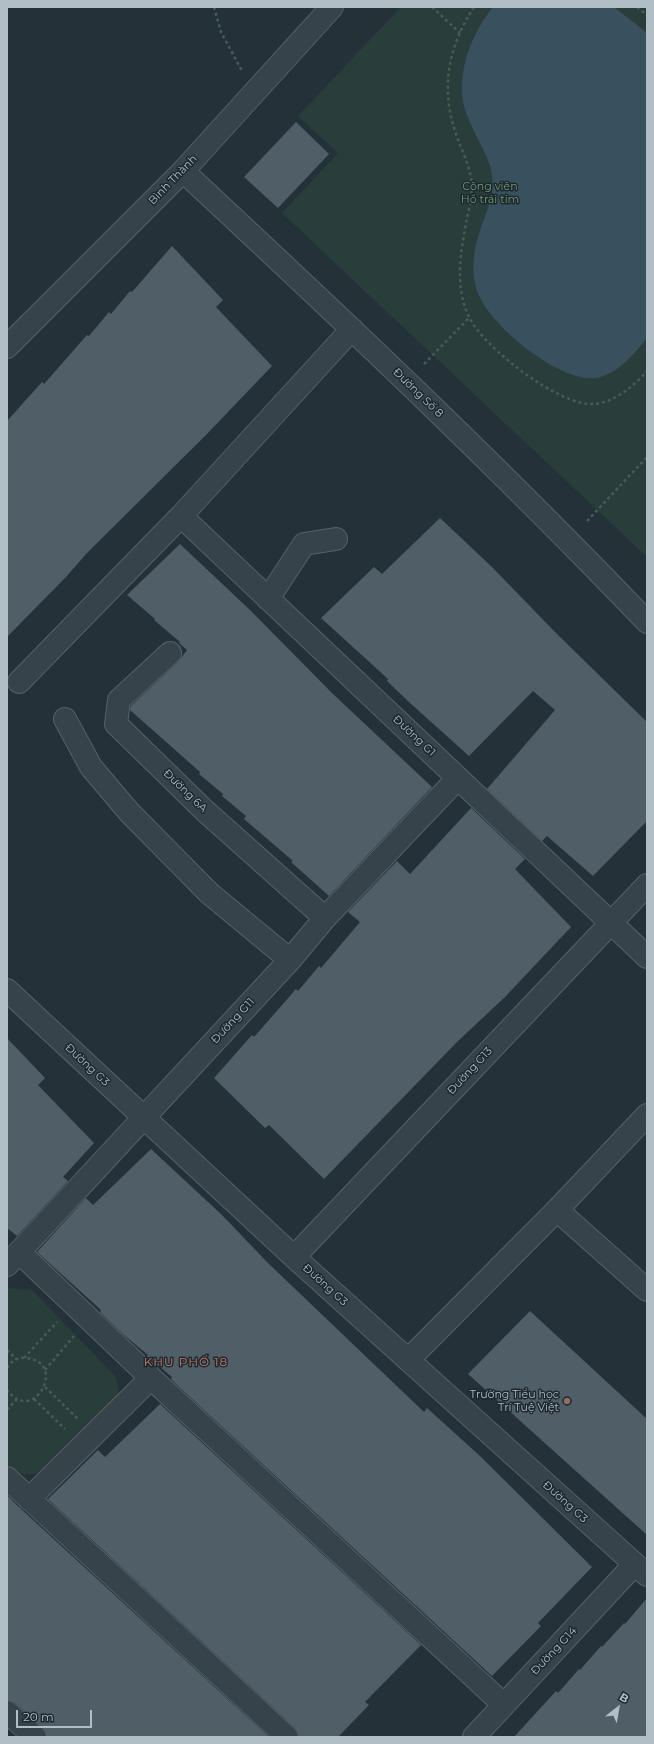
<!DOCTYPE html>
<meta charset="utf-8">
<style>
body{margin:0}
#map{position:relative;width:654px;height:1744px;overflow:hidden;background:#243139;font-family:Montserrat,sans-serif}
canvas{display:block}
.frame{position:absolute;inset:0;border:8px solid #b2bec5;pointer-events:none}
.north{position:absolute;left:598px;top:1688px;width:40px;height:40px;-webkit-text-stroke:3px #1c282e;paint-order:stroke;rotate:31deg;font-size:11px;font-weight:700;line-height:16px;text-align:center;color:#b2bec5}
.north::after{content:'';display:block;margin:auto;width:14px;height:18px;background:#b2bec5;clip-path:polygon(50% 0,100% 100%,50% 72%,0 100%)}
.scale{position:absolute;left:16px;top:1710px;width:76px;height:18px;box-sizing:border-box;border:2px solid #b2bec5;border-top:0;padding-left:5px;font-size:12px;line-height:14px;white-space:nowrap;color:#b2bec5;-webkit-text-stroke:3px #1c282e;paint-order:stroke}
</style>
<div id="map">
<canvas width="654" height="1744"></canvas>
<div class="frame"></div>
<div class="north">B</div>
<div class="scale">20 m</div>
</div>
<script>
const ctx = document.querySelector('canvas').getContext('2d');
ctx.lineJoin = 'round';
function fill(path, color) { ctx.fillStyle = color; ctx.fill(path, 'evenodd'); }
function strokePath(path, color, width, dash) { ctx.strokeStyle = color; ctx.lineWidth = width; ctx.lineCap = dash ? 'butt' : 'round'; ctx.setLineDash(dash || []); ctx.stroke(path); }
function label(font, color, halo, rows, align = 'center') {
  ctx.font = font + ' Montserrat,sans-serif'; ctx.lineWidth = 3; ctx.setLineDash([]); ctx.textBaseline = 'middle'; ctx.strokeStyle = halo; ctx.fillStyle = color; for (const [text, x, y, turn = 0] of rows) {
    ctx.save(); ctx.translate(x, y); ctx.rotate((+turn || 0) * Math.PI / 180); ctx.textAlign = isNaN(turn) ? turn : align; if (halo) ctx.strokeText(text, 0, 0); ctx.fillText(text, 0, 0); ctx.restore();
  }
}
fill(new Path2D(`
 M 401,7 L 647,7 L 647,557 L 282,213 L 338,153 L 298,116 Z
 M 7,1288 L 32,1290 L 116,1377 L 119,1394 L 113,1407 L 38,1473 L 24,1475 L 7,1464 Z`), '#293e3a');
fill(new Path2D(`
 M 493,7 L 614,7 L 647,33 L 647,338 C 634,354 618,374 596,378 C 559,383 484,322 476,287 C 471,270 474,247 480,231 C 486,212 495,196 492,175 C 490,159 480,145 474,131 C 470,122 465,112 463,102 C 458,69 472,33 493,7 Z`), '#39515f');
fill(new Path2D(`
 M 296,122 L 329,154 L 278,208 L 244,177 Z
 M 172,246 L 223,300 L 216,307 L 272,366 L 206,435 L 87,553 L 66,577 L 7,637 L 7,421 L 42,382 L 44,384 L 87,335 L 89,336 L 109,312 L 111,314 L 130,291 L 132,292 Z
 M 440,518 L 492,567 L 556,633 L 647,722 L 647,821 L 593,876 L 547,836 L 542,841 L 487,789 L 555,710 L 533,691 L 469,756 L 410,703 L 387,681 L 388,679 L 321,618 L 374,567 L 382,574 Z
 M 180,544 L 250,610 L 333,694 L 432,787 L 329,896 L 291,862 L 293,861 L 244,819 L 246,816 L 222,796 L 223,794 L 199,774 L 200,772 L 130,710 L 131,706 L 178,662 L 187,650 L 179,643 L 180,642 L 154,620 L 155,619 L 127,595 Z
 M 471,808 L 525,859 L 515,869 L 571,927 L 505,997 L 457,1042 L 324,1179 L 269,1125 L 265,1128 L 214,1078 L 252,1035 L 254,1037 L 296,989 L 298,991 L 319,966 L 321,968 L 360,922 L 348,912 L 397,861 L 410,874 Z
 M 7,1038 L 45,1078 L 38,1085 L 94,1143 L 63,1177 L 68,1181 L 17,1236 L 7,1228 Z
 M 151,1149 L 222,1215 L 268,1263 L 424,1412 L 427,1408 L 480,1456 L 592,1567 L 538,1623 L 541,1626 L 492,1676 L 178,1386 L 171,1379 L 172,1377 L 147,1356 L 148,1355 L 124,1335 L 100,1312 L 101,1310 L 37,1252 L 86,1198 L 93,1205 Z
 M 530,1311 L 647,1419 L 647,1535 L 468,1374 Z
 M 160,1404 L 421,1645 L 365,1702 L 369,1705 L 338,1737 L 299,1737 L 295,1728 L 48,1499 L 98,1450 L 105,1457 Z
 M 7,1495 L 20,1508 L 269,1737 L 47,1737 L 43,1728 L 15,1703 L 7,1700 Z
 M 647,1598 L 647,1737 L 514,1737 L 556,1691 L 558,1693 L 579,1669 L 580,1670 L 601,1646 L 602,1647 L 624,1623 L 625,1624 Z`), '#4f5e67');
const minor = new Path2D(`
 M 183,171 C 341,318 498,466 647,622
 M 7,347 L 183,171 L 332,7
 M 181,516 L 647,957
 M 268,599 L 304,544 L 336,539
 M 170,653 L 119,700 L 116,724 L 204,810 L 325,918
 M 19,682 L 181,516 L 352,329
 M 65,719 L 91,767 L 129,812 L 209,893 L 290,960
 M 7,990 L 294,1257 L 647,1575
 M 557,1210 L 647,1290
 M 19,1252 L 151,1378 L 504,1705
 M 294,1257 L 647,885
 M 7,1265 L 290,960 L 325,918 L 458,778
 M 408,1360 L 557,1210 L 647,1115
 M 7,1478 L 287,1737
 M 29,1499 L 151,1378
 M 7,1712 L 35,1737
 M 474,1737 L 634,1565`);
strokePath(minor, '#556167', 24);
strokePath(new Path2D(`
 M 214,7 L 221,32 L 242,71
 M 432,7 L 460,33
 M 474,7 C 447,49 440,90 457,137 C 463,153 472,171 472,189 C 472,198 469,209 467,218 C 461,250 454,286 469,317 C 483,347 560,407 594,404 C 615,402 634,386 647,371
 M 637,7 L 647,15
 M 424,364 L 469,318
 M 587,521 L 647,457
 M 7,1350 L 16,1359
 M 24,1358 L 57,1322
 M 7,1368 C 11,1361 18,1357 25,1358 C 69,1360 34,1427 7,1390
 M 45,1370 L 74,1336
 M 45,1387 L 78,1419
 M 34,1399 L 65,1429
 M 7,1410 L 17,1399`), '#475b59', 2.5, [3, 3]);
strokePath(minor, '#37434a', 22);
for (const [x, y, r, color] of [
 [567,1401,4,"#8d6e63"]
]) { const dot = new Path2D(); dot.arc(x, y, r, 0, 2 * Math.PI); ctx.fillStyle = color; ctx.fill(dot); strokePath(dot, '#1c282e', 1.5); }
label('11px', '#b2bec5', '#1c282e', [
 ["Bình Thành",173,180,-46],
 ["Đường Số 8",418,393,44],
 ["Đường G1",414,736,43],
 ["Đường 6A",185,791,44],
 ["Đường G11",233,1021,-47],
 ["Đường G3",87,1065,43],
 ["Đường G13",470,1071,-47],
 ["Đường G3",325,1285,42],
 ["Đường G3",565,1502,42],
 ["Đường G14",554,1651,-47]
]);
label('11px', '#729a73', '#1c282e', [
 ["Công viên",490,187],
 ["Hồ trái tim",490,200]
]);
label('11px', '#b2bec5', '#1c282e', [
 ["Trường Tiểu học",559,1395],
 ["Trí Tuệ Việt",559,1408]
], 'right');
ctx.letterSpacing = '1px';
label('12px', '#cc7d67', '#1c282e', [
 ["KHU PHỐ 18",186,1362]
]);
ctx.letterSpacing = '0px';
</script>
